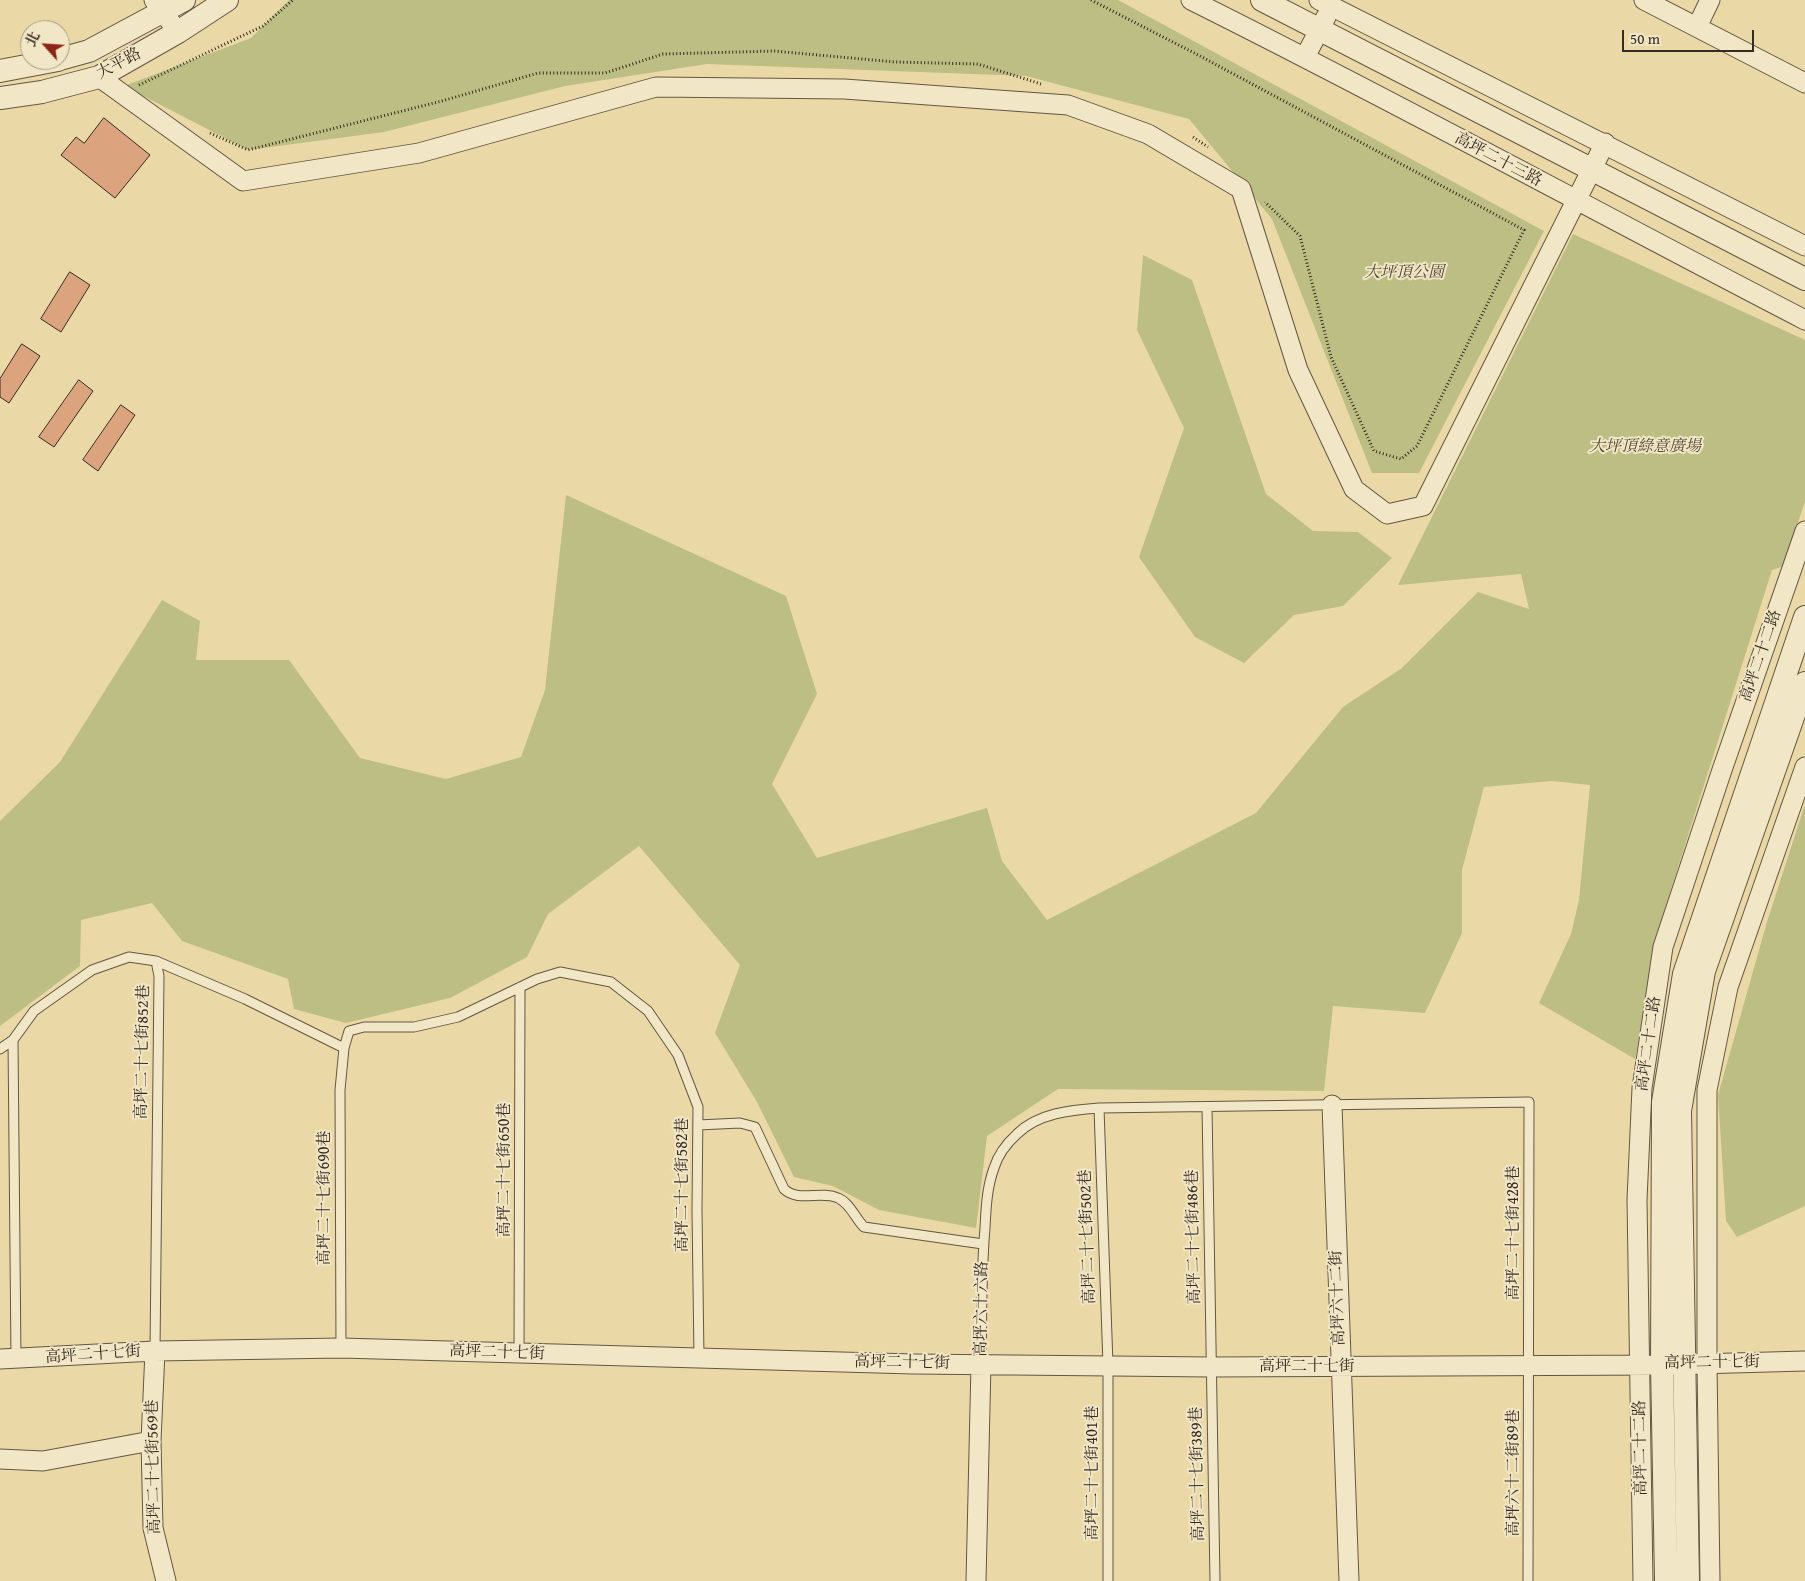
<!DOCTYPE html>
<meta charset="utf-8">
<style>
body{margin:0}
#map{position:relative;width:1805px;height:1581px;overflow:hidden;background:#ead9a6;font-family:"Gentium Book Plus","Noto Serif TC",serif}
canvas{display:block}
.north{position:absolute;left:20px;top:20px;width:50px;height:50px;box-sizing:border-box;background:#f1e6c5;border:1px solid #a69b84;border-radius:50%;rotate:296deg;font-size:14px;font-weight:700;line-height:20px;text-align:center;color:#362b23}
.north::after{content:'';display:block;margin:auto;width:18px;height:22px;background:#8f2418;clip-path:polygon(50% 0,100% 100%,50% 72%,0 100%)}
.scale{position:absolute;left:1622px;top:30px;width:132px;height:22px;box-sizing:border-box;border:2px solid #362b23;border-top:0;padding-left:6px;font-size:15px;line-height:18px;white-space:nowrap;color:#362b23;-webkit-text-stroke:4px #f1e6c5;paint-order:stroke}
</style>
<div id="map">
<canvas width="1805" height="1581"></canvas>
<div class="north">北</div>
<div class="scale">50 m</div>
</div>
<script>
const ctx = document.querySelector('canvas').getContext('2d');
ctx.lineJoin = 'round';
function fill(path, color) { ctx.fillStyle = color; ctx.fill(path, 'evenodd'); }
function strokePath(path, color, width, dash) { ctx.strokeStyle = color; ctx.lineWidth = width; ctx.lineCap = dash ? 'butt' : 'round'; ctx.setLineDash(dash || []); ctx.stroke(path); }
function label(font, color, halo, rows, align = 'center') {
  ctx.font = font + ' "Gentium Book Plus","Noto Serif TC",serif'; ctx.lineWidth = 4; ctx.setLineDash([]); ctx.textBaseline = 'middle'; ctx.strokeStyle = halo; ctx.fillStyle = color; for (const [text, x, y, turn = 0] of rows) {
    ctx.save(); ctx.translate(x, y); ctx.rotate((+turn || 0) * Math.PI / 180); ctx.textAlign = isNaN(turn) ? turn : align; if (halo) ctx.strokeText(text, 0, 0); ctx.fillText(text, 0, 0); ctx.restore();
  }
}
fill(new Path2D(`
 M 289,0 L 1118,0 L 1544,231 L 1419,473 L 1372,473 L 1272,219 L 1189,119 L 1026,76 L 707,64 L 565,86 L 384,132 L 248,150 L 124,86 L 251,38 Z
 M 1573,234 L 1805,340 L 1805,501 L 1784,566 L 1772,570 L 1661,921 L 1635,1059 L 1539,1003 L 1571,934 L 1579,900 L 1590,785 L 1552,781 L 1484,787 L 1462,870 L 1462,933 L 1425,1013 L 1333,1006 L 1324,1091 L 1058,1089 L 987,1136 L 976,1228 L 879,1210 L 833,1186 L 794,1177 L 757,1102 L 715,1033 L 740,965 L 639,846 L 548,914 L 527,957 L 450,998 L 346,1023 L 294,1009 L 288,979 L 182,941 L 152,903 L 81,920 L 80,966 L 0,1026 L 0,821 L 60,762 L 162,600 L 200,621 L 196,660 L 289,660 L 360,758 L 446,779 L 521,757 L 545,690 L 566,495 L 786,596 L 817,694 L 772,784 L 817,858 L 987,808 L 1002,861 L 1047,920 L 1256,813 L 1343,707 L 1402,668 L 1478,592 L 1529,609 L 1521,574 L 1398,585 Z
 M 1143,255 L 1192,280 L 1266,494 L 1313,531 L 1358,532 L 1392,558 L 1343,606 L 1294,615 L 1244,663 L 1195,637 L 1139,557 L 1184,428 L 1137,330 Z
 M 1805,804 L 1805,1206 L 1737,1237 L 1726,1221 L 1718,1095 L 1767,922 Z`), '#bcbe83');
const building = new Path2D(`
 M 104,118 L 150,155 L 115,198 L 61,155 L 76,137 L 84,143 Z
 M 70,272 L 90,285 L 61,332 L 41,319 Z
 M 22,344 L 40,356 L 9,403 L 0,397 L 0,379 Z
 M 79,380 L 93,391 L 54,447 L 39,437 Z
 M 121,405 L 135,415 L 98,471 L 83,460 Z`);
fill(building, '#dba37e');
strokePath(building, '#362b23', 1);
const service = new Path2D(`
 M 0,1049 L 13,1040
 M 1207,1107 L 1215,1581
 M 1099,1108 L 1108,1365 L 1108,1581
 M 698,1125 L 740,1123 L 755,1127 L 784,1189 C 799,1203 820,1190 838,1198 C 850,1203 855,1218 864,1227 L 983,1244
 M 341,1348 L 340,1090 L 344,1048 L 349,1031 L 364,1027 L 414,1027 L 458,1017 L 537,979 L 560,972 L 611,982 L 648,1011 L 678,1055 L 698,1107 L 697,1210 L 699,1358
 M 155,1351 L 159,976 L 156,961
 M 519,1353 L 520,987
 M 16,1359 L 13,1040 L 34,1011 L 92,970 L 129,957 L 156,961 L 245,999 L 344,1048
 M 981,1364 C 982,1319 981,1273 985,1228 C 986,1207 987,1187 994,1168 C 998,1155 1007,1143 1017,1134 C 1038,1113 1071,1110 1099,1108 L 1529,1102 L 1528,1581`);
const minor = new Path2D(`
 M 154,0 L 178,32
 M 1191,0 C 1398,103 1600,214 1805,320
 M 1319,0 L 1805,246
 M 1644,0 L 1805,83
 M 1697,27 L 1710,0
 M 1305,57 L 1326,17
 M 99,77 L 243,181 L 419,153 L 656,87 L 844,89 L 1068,105 L 1148,134 L 1241,189 L 1298,370 L 1354,489 L 1387,514 L 1423,506 L 1605,143
 M 1332,1105 L 1349,1581
 M 155,1351 L 151,1441 L 153,1528 L 166,1581
 M 0,1359 L 155,1351 L 341,1348 L 913,1364 L 1211,1367 L 1662,1365 L 1805,1361
 M 0,1459 L 43,1461 L 151,1441
 M 976,1581 L 981,1364
 M 1643,1581 L 1637,1200 L 1642,1088 L 1663,947 L 1722,770 L 1805,531
 M 1710,1581 L 1707,1363 L 1707,1090 L 1728,987 L 1805,767`);
const tertiary = new Path2D(`
 M 1262,0 L 1805,279
 M 60,59 L 89,51 L 184,0
 M 0,71 L 58,60
 M 0,98 L 42,92 L 99,77 L 178,32 L 227,0
 M 1666,1581 L 1662,1365 L 1663,1102 L 1684,974 L 1805,617
 M 1688,1581 L 1680,1111 L 1704,971 L 1805,683`);
strokePath(service, '#635644', 11);
strokePath(minor, '#635644', 21);
strokePath(tertiary, '#635644', 24);
strokePath(new Path2D(`
 M 1091,0 L 1200,56 L 1524,230 L 1417,446 L 1401,459 L 1374,451 L 1331,357 L 1300,236 L 1265,202
 M 139,85 L 263,26 L 293,0
 M 210,133 L 248,150 L 442,101 L 538,73 L 605,73 L 663,54 L 774,51 L 895,62 L 978,64 L 1041,84
 M 1193,137 L 1208,147`), '#362b23', 3, [1, 2.5]);
strokePath(service, '#f1e6c5', 9);
strokePath(minor, '#f1e6c5', 19);
strokePath(tertiary, '#f1e6c5', 22);
label('16px', '#362b23', '#f1e6c5', [
 ["大平路",119,64,-28],
 ["高坪二十三路",1498,160,28],
 ["高坪二十二路",1761,656,-71],
 ["高坪二十二路",1649,1044,-82],
 ["高坪二十七街852巷",143,1052,-89],
 ["高坪二十七街650巷",505,1170,-90],
 ["高坪二十七街582巷",683,1185,-90],
 ["高坪二十七街690巷",325,1198,-90],
 ["高坪二十七街428巷",1514,1233,-90],
 ["高坪二十七街502巷",1088,1237,-92],
 ["高坪二十七街486巷",1194,1237,-91],
 ["高坪六十二街",1338,1298,-92],
 ["高坪六十六路",982,1309,-89],
 ["高坪二十七街",497,1353,2],
 ["高坪二十七街",93,1355,-4],
 ["高坪二十七街",902,1363,1],
 ["高坪二十七街",1712,1363,-1],
 ["高坪二十七街",1307,1367],
 ["高坪二十二路",1641,1448,-91],
 ["高坪二十七街569巷",154,1467,-91],
 ["高坪二十七街401巷",1093,1473,-90],
 ["高坪六十二街89巷",1514,1473,-90],
 ["高坪二十七街389巷",1198,1474,-91]
]);
label('italic 16px', '#514836', '#f1e6c5', [
 ["大坪頂公園",1404,273],
 ["大坪頂綠意廣場",1645,447]
]);
</script>
